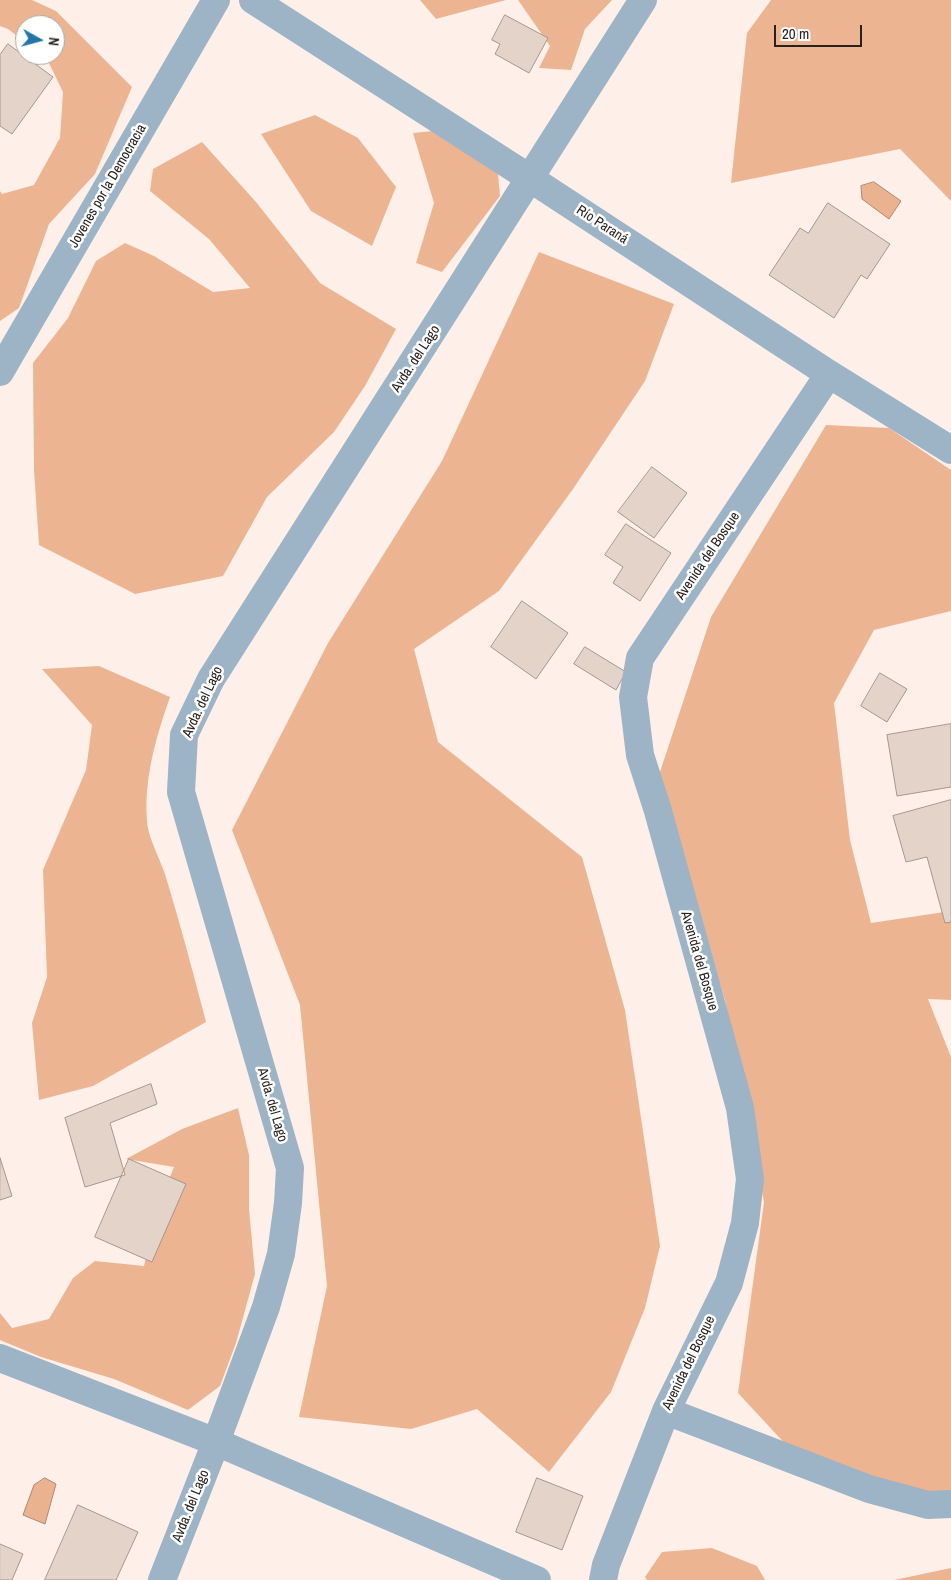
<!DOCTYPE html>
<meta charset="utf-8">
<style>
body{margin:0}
#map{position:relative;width:951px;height:1580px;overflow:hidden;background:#fef0e8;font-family:"Archivo Narrow",sans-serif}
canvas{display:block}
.north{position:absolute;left:15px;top:15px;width:50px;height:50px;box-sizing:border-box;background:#fff;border:1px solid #a9a7a5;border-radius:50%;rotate:97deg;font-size:14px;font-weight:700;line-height:20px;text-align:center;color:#28221e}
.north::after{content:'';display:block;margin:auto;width:18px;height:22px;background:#2177a7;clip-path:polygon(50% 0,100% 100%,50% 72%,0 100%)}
.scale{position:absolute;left:774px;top:25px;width:88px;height:22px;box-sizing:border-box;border:2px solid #28221e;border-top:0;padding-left:6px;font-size:15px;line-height:18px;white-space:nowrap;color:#28221e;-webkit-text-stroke:4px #fff;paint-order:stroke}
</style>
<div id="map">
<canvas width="951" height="1580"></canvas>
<div class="north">N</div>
<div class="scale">20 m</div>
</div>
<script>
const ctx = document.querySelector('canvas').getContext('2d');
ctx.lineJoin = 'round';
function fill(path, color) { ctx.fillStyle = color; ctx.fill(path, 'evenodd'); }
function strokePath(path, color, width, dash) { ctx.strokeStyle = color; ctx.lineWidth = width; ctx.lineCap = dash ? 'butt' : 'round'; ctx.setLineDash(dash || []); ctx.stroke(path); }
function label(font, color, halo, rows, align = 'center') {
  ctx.font = font + ' "Archivo Narrow",sans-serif'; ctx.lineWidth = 5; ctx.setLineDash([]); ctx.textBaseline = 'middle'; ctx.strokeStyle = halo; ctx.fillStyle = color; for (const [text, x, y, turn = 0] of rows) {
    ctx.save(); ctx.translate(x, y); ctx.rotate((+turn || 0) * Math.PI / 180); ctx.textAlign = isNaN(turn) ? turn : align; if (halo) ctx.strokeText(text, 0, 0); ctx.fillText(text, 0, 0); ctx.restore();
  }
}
fill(new Path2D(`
 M 0,0 L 32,0 L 56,11 L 132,87 L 95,174 L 49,224 L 19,308 L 0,321 L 0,191 L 2,194 L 34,185 L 60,138 L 63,92 L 47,59 L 42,55 L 55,55 L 55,25 L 25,25 L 25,42 L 8,29 L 0,26 Z
 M 420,0 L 506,0 L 436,19 Z
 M 518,0 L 612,0 L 585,29 L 571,70 L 539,68 L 550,46 Z
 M 771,0 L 951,0 L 951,201 L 900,149 L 731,183 L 747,33 Z
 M 315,115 L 358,138 L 396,187 L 372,246 L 311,211 L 261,134 Z
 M 433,131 L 498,174 L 500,196 L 442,272 L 416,263 L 434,203 L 413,133 Z
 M 202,142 L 256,202 L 320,283 L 396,329 L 365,386 L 334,432 L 267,497 L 223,576 L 135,594 L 39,545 L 34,470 L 33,363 L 68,318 L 96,261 L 125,243 L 154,256 L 213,292 L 250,288 L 209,239 L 150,191 L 153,169 Z
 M 539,252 L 674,304 L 645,381 L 573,489 L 499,591 L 414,649 L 438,742 L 582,857 L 625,1010 L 660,1246 L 645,1308 L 611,1392 L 549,1472 L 477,1409 L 411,1429 L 299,1417 L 327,1286 L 300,1005 L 232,830 L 328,643 L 442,461 Z
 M 826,425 L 889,428 L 951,470 L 951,611 L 874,630 L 834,703 L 850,840 L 871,923 L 951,911 L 951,1000 L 928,999 L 951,1057 L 951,1500 L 803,1463 L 738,1393 L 764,1202 L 725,1000 L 657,781 L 711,617 Z
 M 99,666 L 170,697 C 156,737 144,778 147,820 C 147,835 160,859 165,874 C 180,923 193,972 206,1022 L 93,1086 L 39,1100 L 32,1023 L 47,977 L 43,870 L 86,770 L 92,725 L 42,669 Z
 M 238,1108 L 249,1155 L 249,1209 L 255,1274 L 236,1343 L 220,1386 L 188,1410 L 114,1379 L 41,1357 L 0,1340 L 0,1313 L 12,1328 L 49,1319 L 73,1278 L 95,1261 L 144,1266 L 155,1215 L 174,1167 L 126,1159 L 182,1129 Z
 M 712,1548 L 757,1566 L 765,1580 L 647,1580 L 645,1577 L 662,1552 Z
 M 951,1568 L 951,1580 L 894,1580 Z`), '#edb492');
const water = new Path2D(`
 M 874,182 L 901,201 L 889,219 L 862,199 L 861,186 Z
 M 45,1478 L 56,1484 L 45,1524 L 23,1515 L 34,1485 Z`);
fill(water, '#ebb290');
strokePath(water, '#b0876e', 1);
const building = new Path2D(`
 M 505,15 L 548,38 L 529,73 L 495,54 L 500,44 L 492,40 Z
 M 8,44 L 53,77 L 12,134 L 0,126 L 0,55 Z
 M 828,203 L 890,244 L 867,279 L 861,275 L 834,318 L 769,275 L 800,228 L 808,233 Z
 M 652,467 L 687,493 L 654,538 L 618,512 Z
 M 626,524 L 671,553 L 640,601 L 613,583 L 623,567 L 605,555 Z
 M 522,601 L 568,633 L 536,679 L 491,647 Z
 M 585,647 L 626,672 L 616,690 L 574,664 Z
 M 880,673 L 907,689 L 887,722 L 861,706 Z
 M 951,724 L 951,787 L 897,796 L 887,735 Z
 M 951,800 L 951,922 L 945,923 L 927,857 L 906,862 L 893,816 Z
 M 151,1084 L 157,1104 L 110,1123 L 125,1175 L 85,1187 L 65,1118 Z
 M 0,1158 L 12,1196 L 0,1200 Z
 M 129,1159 L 186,1184 L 152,1262 L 95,1237 Z
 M 537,1478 L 583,1496 L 562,1550 L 516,1532 Z
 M 78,1505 L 138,1532 L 116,1580 L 45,1580 Z
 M 0,1544 L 23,1554 L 12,1580 L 0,1580 Z`);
fill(building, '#e4d3c9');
strokePath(building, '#a6968d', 1);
strokePath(new Path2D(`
 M 253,0 L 531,179 L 829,374 L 951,450
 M 0,372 L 216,0
 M 0,1358 L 216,1442 L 537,1580
 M 666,1411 L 869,1489 L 928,1505 L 951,1504
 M 162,1580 L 216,1442 L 266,1307 L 281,1254 L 288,1203 L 290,1168 L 181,792 L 184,735 L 211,679 L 643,0
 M 603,1580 L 606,1565 L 666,1411 L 729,1283 L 745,1223 L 750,1179 L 740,1108 L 658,811 L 640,755 L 633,697 L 640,658 L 829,374`), '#9cb4c5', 28);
label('14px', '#28221e', '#fff', [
 ["Jovenes por la Democracia",108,186,-60],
 ["Río Paraná",602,225,33],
 ["Avda. del Lago",416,359,-57],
 ["Avenida del Bosque",708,556,-56],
 ["Avda. del Lago",203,702,-65],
 ["Avenida del Bosque",699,961,74],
 ["Avda. del Lago",272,1105,74],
 ["Avenida del Bosque",689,1363,-64],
 ["Avda. del Lago",191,1506,-68]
]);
</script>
